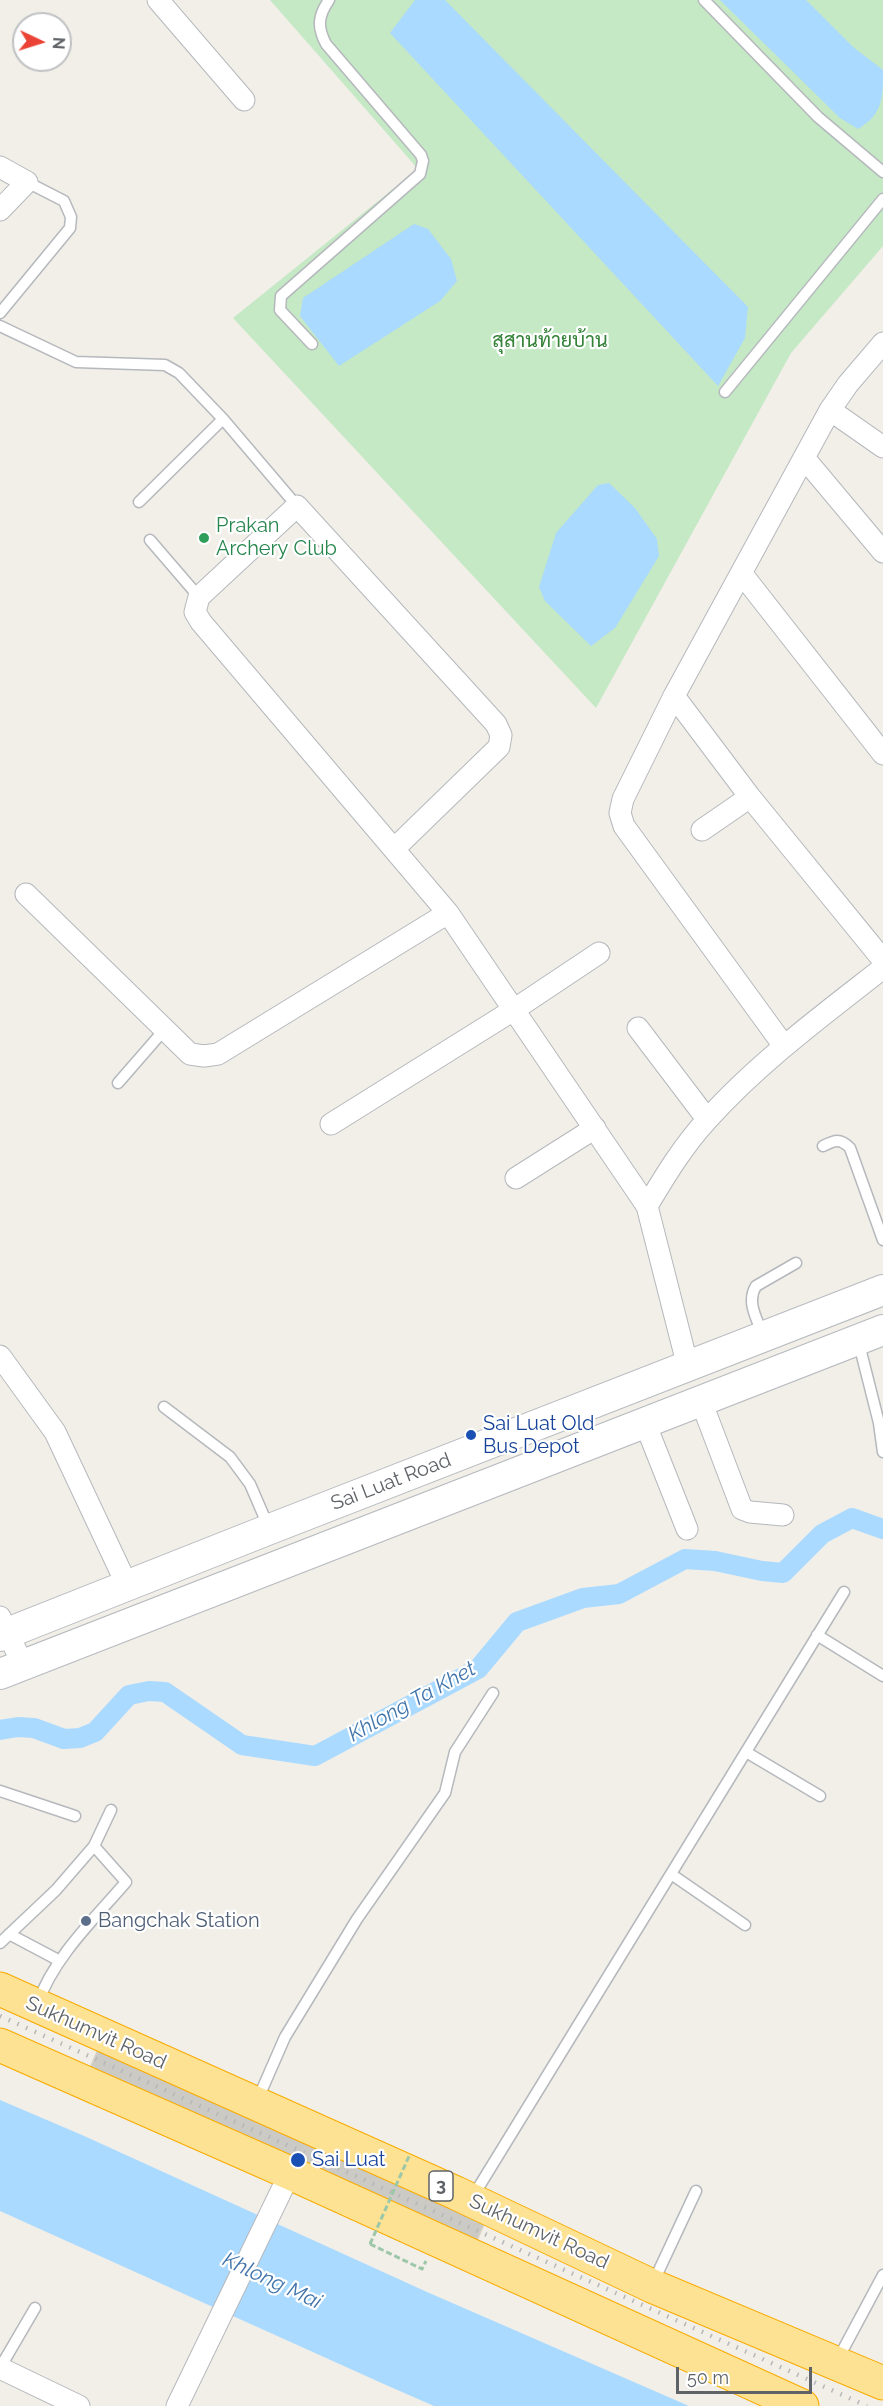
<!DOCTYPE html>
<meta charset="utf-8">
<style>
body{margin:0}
#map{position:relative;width:883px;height:2406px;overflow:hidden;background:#f1efe8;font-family:Raleway,sans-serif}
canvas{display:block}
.north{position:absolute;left:12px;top:12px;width:60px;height:60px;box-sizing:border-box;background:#fff;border:2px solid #bfc1c3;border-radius:50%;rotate:94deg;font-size:16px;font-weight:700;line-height:24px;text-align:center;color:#5f6368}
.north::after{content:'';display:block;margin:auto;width:21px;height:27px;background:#ea4335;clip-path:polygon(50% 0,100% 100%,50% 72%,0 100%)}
.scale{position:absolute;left:676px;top:2367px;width:136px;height:27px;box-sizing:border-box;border:3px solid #5f6368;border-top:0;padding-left:8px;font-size:18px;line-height:21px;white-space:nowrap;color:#5f6368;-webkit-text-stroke:4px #fff;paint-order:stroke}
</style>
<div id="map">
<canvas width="883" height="2406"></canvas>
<div class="north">N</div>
<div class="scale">50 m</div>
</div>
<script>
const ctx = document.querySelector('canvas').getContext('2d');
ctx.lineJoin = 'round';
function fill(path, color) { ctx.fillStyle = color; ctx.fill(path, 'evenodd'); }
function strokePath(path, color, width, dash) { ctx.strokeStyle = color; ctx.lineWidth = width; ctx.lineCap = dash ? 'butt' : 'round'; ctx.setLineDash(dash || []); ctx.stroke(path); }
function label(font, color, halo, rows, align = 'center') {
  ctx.font = font + ' Raleway,Sarabun,sans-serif'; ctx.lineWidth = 4.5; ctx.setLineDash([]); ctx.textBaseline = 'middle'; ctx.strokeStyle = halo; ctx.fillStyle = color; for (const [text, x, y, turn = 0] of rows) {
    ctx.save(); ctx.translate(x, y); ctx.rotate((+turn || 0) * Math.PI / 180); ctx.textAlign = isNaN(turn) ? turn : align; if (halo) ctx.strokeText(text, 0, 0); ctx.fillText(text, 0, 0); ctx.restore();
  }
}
fill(new Path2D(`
 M 270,0 L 883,0 L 883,246 L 791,353 L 596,708 L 233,318 L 418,169 Z`), '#c5e8c5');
fill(new Path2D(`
 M 415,0 L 445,0 L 748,307 L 745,338 L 718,386 L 390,33 Z
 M 720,0 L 806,0 L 853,47 L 883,70 C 883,98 883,114 858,129 L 840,118 Z
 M 414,224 L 428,229 L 451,259 L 457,281 L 440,301 L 339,366 L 300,316 L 303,298 Z
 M 609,483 L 635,508 L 657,539 L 659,556 L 615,628 L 591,646 L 545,601 L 539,587 L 556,533 L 598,485 Z
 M 0,2100 L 82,2135 L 427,2292 L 689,2406 L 434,2406 L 386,2385 L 0,2211 Z`), '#aadaff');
strokePath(new Path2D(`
 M 0,1730 L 18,1727 L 34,1728 L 64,1739 L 80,1738 L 95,1732 L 129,1695 L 149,1691 L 165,1692 L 242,1745 L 315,1756 L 478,1669 L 517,1622 L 583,1598 L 619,1594 L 685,1559 L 715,1561 L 762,1571 L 783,1573 L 822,1534 L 852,1518 L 883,1529`), '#aadaff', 20);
const building = new Path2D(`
 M 106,2031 L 492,2206 L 467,2263 L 81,2089 Z`);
fill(building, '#cccac5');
strokePath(building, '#d6d1c6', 1.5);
const lane = new Path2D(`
 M 704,0 L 818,117 L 883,172
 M 0,313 L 70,228 L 71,217 L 64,201 L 27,182
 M 0,326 L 76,362 L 165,365 L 179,373 L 223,419 L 297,506
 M 312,344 L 280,310 L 281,296 L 420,174 L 423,161 L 421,155 L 326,44 C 317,27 318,16 329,0
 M 725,392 L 883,199
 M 139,502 L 223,419
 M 150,540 L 199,597
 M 118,1083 L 165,1029
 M 823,1146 C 835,1140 840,1138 850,1148 L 883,1240
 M 763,1335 C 757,1319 746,1302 756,1286 L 796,1263
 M 858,1340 L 879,1423 L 883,1452
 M 164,1407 L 230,1457 L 250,1484 L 269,1528
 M 817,1635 L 883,1676
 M 746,1752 L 820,1796
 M 0,1791 L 75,1816
 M 94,1846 L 111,1810
 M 671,1874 L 745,1925
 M 9,1934 L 60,1961
 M 0,1943 L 56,1890 L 94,1846 L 126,1882 C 96,1917 53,1958 38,2003
 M 257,2101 L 285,2037 L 357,1919 L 445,1793 L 455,1752 L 493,1693
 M 472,2198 L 844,1592
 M 653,2283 L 696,2191
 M 838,2359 L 883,2275
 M 0,2368 L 35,2308`);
const street = new Path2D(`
 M 158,0 L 244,100
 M 0,167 L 27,182 L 0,210
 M 830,410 L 883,447
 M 805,459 L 883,552
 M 742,574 L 883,754
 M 674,696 L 750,797 L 883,960
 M 702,830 L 750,797
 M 395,848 L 499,747 L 501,735 L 496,724 L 297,506 L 199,597 L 195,612 L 201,622 L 448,913 L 647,1206 L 688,1367
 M 26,894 L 190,1054 L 204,1056 L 218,1054 L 448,913
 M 638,1028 L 707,1119
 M 784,1046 L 624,826 L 620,813 L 623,799 L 674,696 L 830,410 L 848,384 L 883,343
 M 331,1124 L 515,1009 L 599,953
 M 516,1178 L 595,1128
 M 647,1206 C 665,1176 683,1146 707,1120 C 758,1063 823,1015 883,968
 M 0,1356 L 55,1432 L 127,1585
 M 701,1401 L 742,1509 L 750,1512 L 783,1515
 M 645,1423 L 687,1529
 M 0,1617 L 23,1665
 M 0,2368 L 79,2406
 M 177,2406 L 290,2173`);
const secondary = new Path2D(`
 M 0,1636 L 270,1529 L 883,1290
 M 0,1674 L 883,1330`);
const highway = new Path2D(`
 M 0,1989 L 456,2193 L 652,2286 L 883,2383
 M 0,2045 L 290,2173 L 802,2406`);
strokePath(lane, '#b5b8bc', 13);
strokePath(street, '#b5b8bc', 23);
strokePath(secondary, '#b6babf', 32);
strokePath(highway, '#f9ab00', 35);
strokePath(new Path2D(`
 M 370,2244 L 422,2269 L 426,2261`), '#9cc7a9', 3, [6, 3]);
strokePath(lane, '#fff', 10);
strokePath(street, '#fff', 21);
strokePath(secondary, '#fff', 30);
strokePath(highway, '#fde293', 33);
strokePath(new Path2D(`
 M 0,2016 L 867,2406`), '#b6b7b8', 4.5, [1.5, 8]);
strokePath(new Path2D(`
 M 370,2244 L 410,2154`), '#9cc7a9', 3, [6, 3]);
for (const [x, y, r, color] of [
 [204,538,6,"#2e9e5b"],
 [471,1435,6,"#1a4fb4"],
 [86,1921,6,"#5c6f8a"],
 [298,2160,8,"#1a4fb4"]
]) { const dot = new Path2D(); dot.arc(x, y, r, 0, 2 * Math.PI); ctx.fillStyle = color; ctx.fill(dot); strokePath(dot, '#fff', 2); }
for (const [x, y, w] of [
 [441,2186,24]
]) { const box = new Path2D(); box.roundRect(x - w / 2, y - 15, w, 30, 4.5); ctx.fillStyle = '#fff'; ctx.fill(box); strokePath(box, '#5f6368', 1.5); }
label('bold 18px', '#5f6368', null, [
 ["3",441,2186]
]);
label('20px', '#348238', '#fff', [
 ["สุสานท้ายบ้าน",550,341]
]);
label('20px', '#27864d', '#fff', [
 ["Prakan",216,526],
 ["Archery Club",216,549]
], 'left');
label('20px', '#164399', '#fff', [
 ["Sai Luat Old",483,1424],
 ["Bus Depot",483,1447],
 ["Sai Luat",312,2160]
], 'left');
label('20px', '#5f6368', '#fff', [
 ["Sai Luat Road",391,1482,-21],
 ["Sukhumvit Road",96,2033,24],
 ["Sukhumvit Road",539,2232,25]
]);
label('20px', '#4e5e75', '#fff', [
 ["Bangchak Station",98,1921]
], 'left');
label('italic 21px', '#4174aa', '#fff', [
 ["Khlong Ta Khet",412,1702,-29],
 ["Khlong Mai",272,2281,25]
]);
</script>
